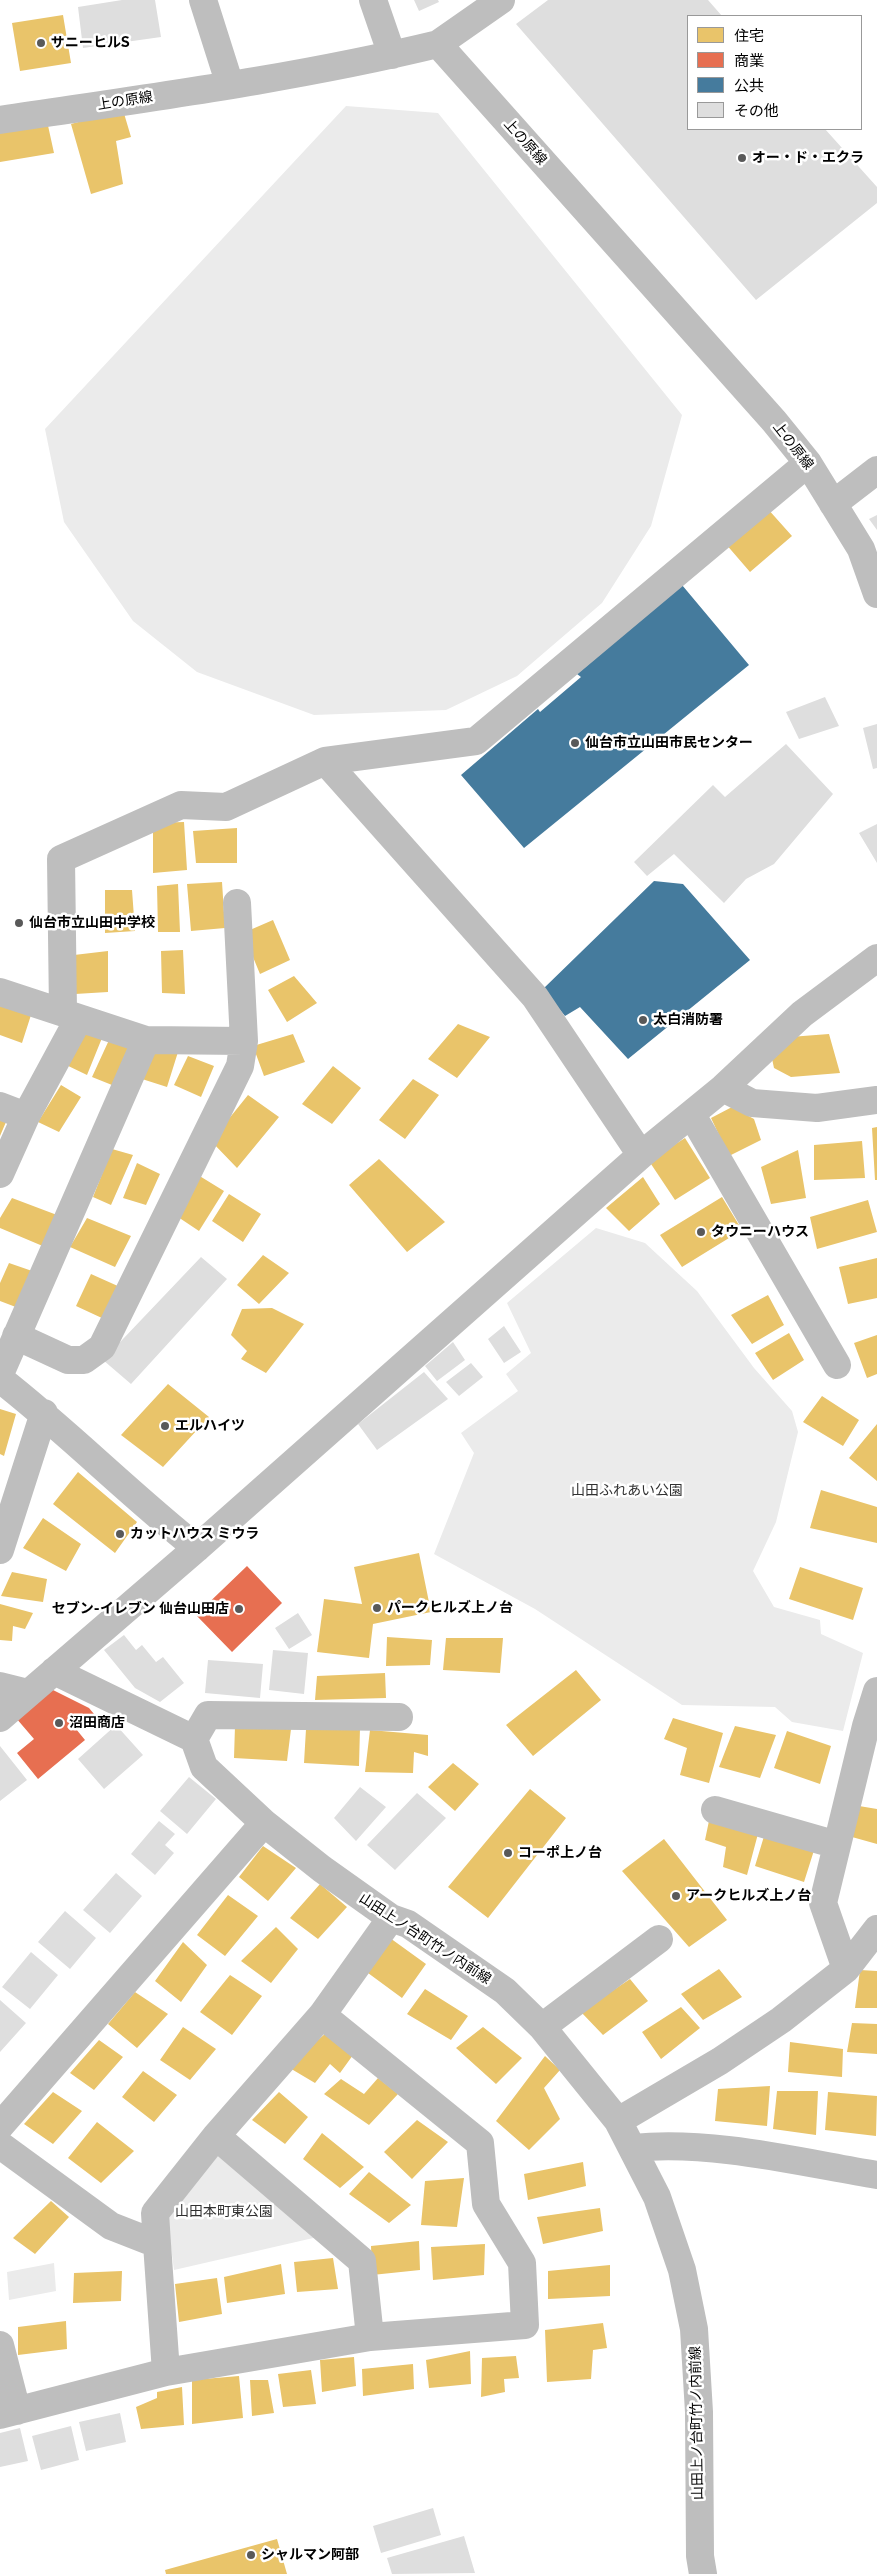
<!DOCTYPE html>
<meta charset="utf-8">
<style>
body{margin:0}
#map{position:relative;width:877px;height:2574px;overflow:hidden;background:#fff;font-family:Raleway,"Noto Sans JP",sans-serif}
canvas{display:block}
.legend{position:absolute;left:687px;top:15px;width:175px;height:115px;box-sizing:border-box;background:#fff;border:1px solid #999;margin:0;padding:6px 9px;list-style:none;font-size:15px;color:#000}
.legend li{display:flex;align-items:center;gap:10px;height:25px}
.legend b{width:25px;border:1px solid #999}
</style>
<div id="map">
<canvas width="877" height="2574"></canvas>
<ul class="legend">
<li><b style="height:14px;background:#e9c46a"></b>住宅</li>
<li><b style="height:14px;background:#e76f51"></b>商業</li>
<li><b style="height:14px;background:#457b9d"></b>公共</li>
<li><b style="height:14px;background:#dedede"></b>その他</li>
</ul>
</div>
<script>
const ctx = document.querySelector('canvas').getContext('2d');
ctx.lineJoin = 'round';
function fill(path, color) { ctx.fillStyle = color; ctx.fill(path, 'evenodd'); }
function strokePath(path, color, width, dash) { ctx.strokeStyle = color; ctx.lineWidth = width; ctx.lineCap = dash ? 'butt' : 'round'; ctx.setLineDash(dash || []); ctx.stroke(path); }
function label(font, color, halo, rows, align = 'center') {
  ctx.font = font + ' Raleway,"Noto Sans JP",sans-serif'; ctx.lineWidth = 5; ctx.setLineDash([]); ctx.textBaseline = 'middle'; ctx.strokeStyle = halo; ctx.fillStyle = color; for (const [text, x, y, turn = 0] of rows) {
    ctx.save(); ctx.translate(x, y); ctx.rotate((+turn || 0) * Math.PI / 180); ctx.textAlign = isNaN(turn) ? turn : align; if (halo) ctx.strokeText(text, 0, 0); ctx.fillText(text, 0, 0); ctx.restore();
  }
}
fill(new Path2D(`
 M 346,106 L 438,113 L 682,415 L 651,526 L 602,603 L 517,676 L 446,710 L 314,715 L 197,672 L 133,621 L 64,522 L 45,429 Z
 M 596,1228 L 645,1243 L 697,1291 L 754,1368 L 792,1411 L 798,1432 L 776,1522 L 753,1571 L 774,1607 L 820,1620 L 821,1634 L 863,1653 L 843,1731 L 792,1722 L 775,1707 L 682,1705 L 535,1609 L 434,1554 L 474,1453 L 461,1433 L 518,1391 L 506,1374 L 531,1353 L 507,1303 Z
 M 219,2148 L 322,2236 L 174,2270 L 166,2209 Z
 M 54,2263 L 56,2291 L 9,2300 L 7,2272 Z`), '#ebebeb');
fill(new Path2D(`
 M 63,15 L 71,63 L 20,71 L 12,23 Z
 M 123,110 L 131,137 L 116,141 L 123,184 L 91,194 L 71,124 Z
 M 47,121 L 54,153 L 0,162 L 0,131 Z
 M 767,508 L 792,536 L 750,572 L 725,543 Z
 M 184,822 L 187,870 L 153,873 L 153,823 Z
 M 237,828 L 237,863 L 196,863 L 193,831 Z
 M 222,882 L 225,928 L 191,931 L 187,884 Z
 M 178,884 L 180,932 L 158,932 L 157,886 Z
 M 105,890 L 132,890 L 135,931 L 105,933 Z
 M 273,920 L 290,960 L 260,974 L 243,933 Z
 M 183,950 L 185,994 L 162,993 L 161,951 Z
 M 108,951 L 108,992 L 75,994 L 74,955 Z
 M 294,976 L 317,1003 L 287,1022 L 268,990 Z
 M 0,1005 L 31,1015 L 22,1043 L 0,1035 Z
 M 458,1024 L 490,1037 L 457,1078 L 428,1059 Z
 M 77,1028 L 102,1038 L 87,1075 L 60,1062 Z
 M 293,1034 L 305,1062 L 264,1076 L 253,1046 Z
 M 829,1034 L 840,1073 L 791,1077 L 774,1068 L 771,1054 L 790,1037 Z
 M 109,1040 L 132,1049 L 117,1087 L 92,1077 Z
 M 153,1050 L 178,1052 L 167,1087 L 142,1079 Z
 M 188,1056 L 214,1066 L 201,1097 L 174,1085 Z
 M 333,1066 L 361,1088 L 332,1124 L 302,1104 Z
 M 413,1079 L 439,1095 L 405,1139 L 379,1120 Z
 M 61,1085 L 81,1097 L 59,1132 L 38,1122 Z
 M 248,1095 L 279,1117 L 237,1168 L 211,1141 Z
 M 732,1107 L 754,1119 L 761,1140 L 729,1156 L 711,1118 Z
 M 0,1119 L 6,1122 L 0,1136 Z
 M 877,1127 L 877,1180 L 875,1180 L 872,1128 Z
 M 685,1138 L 710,1178 L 675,1200 L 649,1161 Z
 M 862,1141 L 865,1178 L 814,1180 L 814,1145 Z
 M 112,1149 L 133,1155 L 111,1205 L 93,1197 Z
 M 798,1150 L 806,1198 L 771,1204 L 761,1167 Z
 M 379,1159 L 445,1222 L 407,1252 L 349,1185 Z
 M 137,1163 L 160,1174 L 146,1205 L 123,1198 Z
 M 198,1175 L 224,1191 L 199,1231 L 175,1215 Z
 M 643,1177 L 660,1204 L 629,1231 L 606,1208 Z
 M 229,1194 L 261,1214 L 243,1242 L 212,1221 Z
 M 722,1197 L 742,1230 L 682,1267 L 660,1235 Z
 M 12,1198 L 57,1215 L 45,1247 L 0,1228 L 0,1218 Z
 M 868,1200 L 877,1232 L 817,1249 L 810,1217 Z
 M 87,1218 L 131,1236 L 115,1267 L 70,1247 Z
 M 263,1255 L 289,1273 L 259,1304 L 237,1285 Z
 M 877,1258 L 877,1298 L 848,1304 L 839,1267 Z
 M 9,1263 L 35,1272 L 21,1309 L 0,1301 L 0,1283 Z
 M 91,1274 L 120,1287 L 104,1319 L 76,1306 Z
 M 768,1295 L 784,1325 L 752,1344 L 731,1315 Z
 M 272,1308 L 304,1324 L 266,1373 L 241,1359 L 247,1351 L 231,1335 L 242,1309 Z
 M 789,1333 L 804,1360 L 773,1380 L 755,1353 Z
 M 877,1335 L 877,1374 L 867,1378 L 854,1343 Z
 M 168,1384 L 209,1417 L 163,1467 L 121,1435 Z
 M 822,1396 L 859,1420 L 843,1446 L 803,1422 Z
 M 0,1409 L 16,1414 L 4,1456 L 0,1454 Z
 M 877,1424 L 877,1481 L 849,1458 Z
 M 78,1472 L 137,1522 L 115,1553 L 53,1504 Z
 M 821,1490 L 877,1507 L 877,1543 L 810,1528 Z
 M 43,1518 L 81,1544 L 66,1571 L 23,1548 Z
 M 419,1553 L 431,1612 L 373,1624 L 369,1658 L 317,1652 L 324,1599 L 362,1604 L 354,1567 Z
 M 800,1567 L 863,1588 L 853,1620 L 789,1599 Z
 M 12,1572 L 47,1579 L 43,1602 L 1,1596 Z
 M 0,1604 L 33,1613 L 25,1629 L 13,1626 L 12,1641 L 0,1640 Z
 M 387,1637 L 432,1640 L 430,1665 L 386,1666 Z
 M 446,1638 L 503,1638 L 500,1673 L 443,1670 Z
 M 576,1670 L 601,1700 L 533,1756 L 506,1725 Z
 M 385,1673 L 386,1698 L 315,1700 L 317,1676 Z
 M 673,1718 L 723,1733 L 709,1783 L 680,1775 L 687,1748 L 664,1739 Z
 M 235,1726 L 291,1729 L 287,1761 L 234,1758 Z
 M 735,1726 L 776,1735 L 760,1778 L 719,1767 Z
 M 360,1728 L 359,1766 L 304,1763 L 306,1729 Z
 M 370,1730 L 428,1735 L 428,1756 L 414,1752 L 413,1773 L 365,1772 Z
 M 787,1731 L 831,1746 L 820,1784 L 774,1768 Z
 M 453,1763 L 479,1784 L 455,1811 L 428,1787 Z
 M 530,1789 L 566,1818 L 488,1918 L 448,1887 Z
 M 859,1806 L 877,1809 L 877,1844 L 852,1837 Z
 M 710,1816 L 759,1830 L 747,1875 L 723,1867 L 726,1847 L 705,1840 Z
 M 765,1833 L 816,1844 L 804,1882 L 755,1866 Z
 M 664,1839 L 727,1920 L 689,1947 L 622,1871 Z
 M 263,1846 L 296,1868 L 268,1901 L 239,1877 Z
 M 320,1884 L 347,1907 L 318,1939 L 290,1918 Z
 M 228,1895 L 258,1916 L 225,1956 L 197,1935 Z
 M 276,1927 L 298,1949 L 271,1983 L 241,1961 Z
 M 390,1938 L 426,1964 L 402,1998 L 368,1973 Z
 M 183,1942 L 207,1965 L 181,2002 L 155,1981 Z
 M 719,1969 L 742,1997 L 703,2020 L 681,1994 Z
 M 860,1970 L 877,1971 L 877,2008 L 855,2008 Z
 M 230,1975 L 262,1996 L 232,2035 L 200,2012 Z
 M 630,1979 L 648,2001 L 603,2035 L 581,2012 Z
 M 425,1989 L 468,2016 L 451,2040 L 407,2014 Z
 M 135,1992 L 168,2014 L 137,2048 L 108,2024 Z
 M 681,2007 L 700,2028 L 661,2059 L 642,2032 Z
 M 852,2023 L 877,2024 L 877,2054 L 847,2052 Z
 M 183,2027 L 216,2049 L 190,2080 L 160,2060 Z
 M 483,2027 L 522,2058 L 496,2084 L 456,2048 Z
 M 327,2032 L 353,2055 L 340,2073 L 330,2064 L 315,2083 L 288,2067 Z
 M 99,2040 L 123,2057 L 94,2090 L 70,2073 Z
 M 790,2042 L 843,2049 L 842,2077 L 788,2072 Z
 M 545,2056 L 560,2070 L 544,2088 L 560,2119 L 529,2150 L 496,2121 Z
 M 143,2071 L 177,2095 L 154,2122 L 122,2097 Z
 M 378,2078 L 398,2094 L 369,2125 L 324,2094 L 341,2079 L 364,2094 Z
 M 770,2086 L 767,2126 L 715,2121 L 718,2089 Z
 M 777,2091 L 818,2091 L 816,2135 L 773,2129 Z
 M 53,2092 L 82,2111 L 53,2144 L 24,2124 Z
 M 279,2092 L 308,2117 L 285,2144 L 252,2120 Z
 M 828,2092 L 877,2096 L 876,2136 L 825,2130 Z
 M 417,2120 L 448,2142 L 412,2179 L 384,2152 Z
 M 97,2122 L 134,2151 L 101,2183 L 68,2158 Z
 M 322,2133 L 364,2167 L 340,2188 L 303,2159 Z
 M 583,2162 L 586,2186 L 528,2200 L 524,2174 Z
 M 369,2172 L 411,2205 L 389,2223 L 349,2194 Z
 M 464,2178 L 457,2227 L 421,2225 L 425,2181 Z
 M 51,2201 L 69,2217 L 35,2254 L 13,2238 Z
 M 600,2208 L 603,2231 L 543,2244 L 537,2217 Z
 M 419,2241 L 420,2270 L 372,2275 L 371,2246 Z
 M 485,2244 L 484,2275 L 433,2280 L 431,2247 Z
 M 333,2258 L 338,2289 L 297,2292 L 294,2262 Z
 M 281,2264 L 285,2294 L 227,2303 L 224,2277 Z
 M 610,2265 L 610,2296 L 548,2299 L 548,2271 Z
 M 122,2271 L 121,2301 L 73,2303 L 74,2273 Z
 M 217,2278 L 222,2314 L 179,2322 L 175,2284 Z
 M 66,2321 L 67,2349 L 18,2355 L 18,2327 Z
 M 603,2323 L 607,2348 L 593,2350 L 591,2379 L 547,2382 L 545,2330 Z
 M 470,2351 L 471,2384 L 429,2388 L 426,2360 Z
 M 516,2356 L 519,2378 L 504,2379 L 505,2392 L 481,2397 L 482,2358 Z
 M 354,2357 L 356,2386 L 322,2392 L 320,2360 Z
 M 413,2364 L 414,2389 L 363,2396 L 362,2369 Z
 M 311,2370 L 316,2404 L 283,2407 L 278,2374 Z
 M 239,2376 L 243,2418 L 192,2424 L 192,2380 Z
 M 250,2380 L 268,2380 L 274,2413 L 252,2416 Z
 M 182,2387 L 184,2425 L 141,2429 L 136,2407 L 157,2398 L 157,2392 Z
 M 277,2539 L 287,2574 L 166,2574 L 165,2570 Z`), '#e9c46a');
fill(new Path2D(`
 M 247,1566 L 282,1603 L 232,1652 L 196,1615 Z
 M 51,1689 L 89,1708 L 94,1714 L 76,1729 L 85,1740 L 38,1779 L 17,1753 L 34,1739 L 16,1718 Z`), '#e76f51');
fill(new Path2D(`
 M 682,585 L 749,665 L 524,848 L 461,775 L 538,709 L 540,712 L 581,677 L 577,674 Z
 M 654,881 L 683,884 L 750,960 L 628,1059 L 580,1007 L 565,1016 L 543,989 Z`), '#457b9d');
fill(new Path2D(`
 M 122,0 L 155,0 L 161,37 L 83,48 L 78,7 Z
 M 414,0 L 438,0 L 439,2 L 419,11 Z
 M 548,0 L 708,0 L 722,16 L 688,16 L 688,129 L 825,129 L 877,187 L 877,203 L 756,300 L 516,24 Z
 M 877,515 L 877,530 L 869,519 Z
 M 825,697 L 839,726 L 799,739 L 786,712 Z
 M 877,724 L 877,768 L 873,769 L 863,728 Z
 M 786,744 L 833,794 L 774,864 L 746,879 L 724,903 L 674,854 L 647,876 L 634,862 L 713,785 L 725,797 Z
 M 877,824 L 877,863 L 859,833 Z
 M 201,1257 L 227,1279 L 131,1384 L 103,1360 Z
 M 504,1326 L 521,1352 L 504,1363 L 488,1339 Z
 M 453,1342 L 465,1360 L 437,1381 L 425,1366 Z
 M 471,1363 L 483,1377 L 459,1396 L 446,1382 Z
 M 424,1372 L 448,1399 L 377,1450 L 358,1424 Z
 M 298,1613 L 312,1635 L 289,1649 L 275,1628 Z
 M 124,1635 L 136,1650 L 142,1645 L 156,1662 L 163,1657 L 184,1683 L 160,1702 L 135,1688 L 104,1650 Z
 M 273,1650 L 308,1653 L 304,1694 L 269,1690 Z
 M 208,1660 L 263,1664 L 260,1698 L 205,1693 Z
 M 116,1725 L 143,1755 L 104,1789 L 78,1759 Z
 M 0,1746 L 27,1780 L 0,1801 Z
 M 189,1777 L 216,1799 L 187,1834 L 160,1811 Z
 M 360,1787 L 386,1807 L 356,1841 L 334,1818 Z
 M 417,1793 L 446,1818 L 395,1870 L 367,1845 Z
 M 159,1821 L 175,1834 L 165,1845 L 174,1853 L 155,1875 L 131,1854 Z
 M 116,1873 L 142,1896 L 110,1933 L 83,1910 Z
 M 65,1911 L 96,1938 L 70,1969 L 38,1942 Z
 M 31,1952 L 58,1975 L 30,2009 L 2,1987 Z
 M 0,2000 L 26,2023 L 0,2052 Z
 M 120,2413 L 126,2442 L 86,2451 L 79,2422 Z
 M 71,2426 L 79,2460 L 41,2470 L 32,2436 Z
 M 20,2428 L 28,2461 L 0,2467 L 0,2433 Z
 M 433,2508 L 441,2535 L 381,2553 L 373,2526 Z
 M 464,2536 L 475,2573 L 392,2574 L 387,2558 Z`), '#dedede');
strokePath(new Path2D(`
 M 203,0 L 230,85
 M 373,0 L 392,55
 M 438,44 L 501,0
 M 0,120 C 146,98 294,79 438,44 L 774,421 L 808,463 L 861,549 L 877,594
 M 833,504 L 877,470
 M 325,761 L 535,997 L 641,1155
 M 0,992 L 146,1040 L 244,1041
 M 63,1011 L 61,859 L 181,805 L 226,807 L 325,761 L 476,741 L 808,463
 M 723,1088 L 752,1103 L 817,1108 L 877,1100
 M 0,1106 L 26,1116
 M 692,1115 L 837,1365
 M 0,1174 L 26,1116 L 79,1018
 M 16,1336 L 68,1360 L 84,1360 L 102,1347 L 240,1066 L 244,1041 L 237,903
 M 0,1374 L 146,1040
 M 0,1379 C 68,1432 129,1494 197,1548
 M 0,1550 L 44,1413
 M 54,1671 L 194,1739 L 204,1767 L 264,1823 L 322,1869 L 391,1918 L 408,1924 L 505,1991 L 542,2027 L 618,2121 L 657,2197 L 682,2270 L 694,2329 L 699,2412 L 700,2556 L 703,2574
 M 0,1686 L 28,1693
 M 0,1718 L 197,1548 L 641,1155 L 723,1088 L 802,1014 L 877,958
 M 194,1739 L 208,1715 L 399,1717
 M 715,1810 L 837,1845
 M 846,1969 L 823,1903 L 866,1726 L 877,1691
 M 542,2027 L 659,1939
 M 618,2121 L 720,2061 L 781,2020 L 846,1969 L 877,1929
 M 0,2126 L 264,1823
 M 216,2136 L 362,2261 L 370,2337
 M 0,2145 L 111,2226 L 157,2244 L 166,2372 L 370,2337 L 525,2325 L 522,2263 L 486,2204 L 480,2143 L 322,2015
 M 633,2148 C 712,2140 799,2162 877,2175
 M 157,2244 L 155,2213 L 216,2136 L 322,2015 L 391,1918
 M 0,2345 L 17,2411
 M 0,2415 L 166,2372`), '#bebebe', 28);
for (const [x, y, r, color] of [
 [41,43,5,"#595959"],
 [742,158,5,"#595959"],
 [575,743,5,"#595959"],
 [19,923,5,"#595959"],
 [643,1020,5,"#595959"],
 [701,1232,5,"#595959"],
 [165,1426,5,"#595959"],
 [120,1534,5,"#595959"],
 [377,1608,5,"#595959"],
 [239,1609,5,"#595959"],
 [59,1723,5,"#595959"],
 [508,1853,5,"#595959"],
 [676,1896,5,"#595959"],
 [251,2555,5,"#595959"]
]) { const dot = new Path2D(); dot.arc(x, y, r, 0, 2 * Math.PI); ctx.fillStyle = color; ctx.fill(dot); strokePath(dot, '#fff', 2); }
label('bold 14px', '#000', '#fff', [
 ["サニーヒルS",51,43],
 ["オー・ド・エクラ",752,158],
 ["仙台市立山田市民センター",585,743],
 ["仙台市立山田中学校",29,923],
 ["太白消防署",653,1020],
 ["タウニーハウス",711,1232],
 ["エルハイツ",175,1426],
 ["カットハウス ミウラ",130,1534],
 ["パークヒルズ上ノ台",387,1608],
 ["セブン-イレブン 仙台山田店",229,1609,"right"],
 ["沼田商店",69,1723],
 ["コーポ上ノ台",518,1853],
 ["アークヒルズ上ノ台",686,1896],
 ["シャルマン阿部",261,2555]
], 'left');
label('14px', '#000', '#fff', [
 ["上の原線",125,101,-9],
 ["上の原線",525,142,48],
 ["上の原線",793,446,52],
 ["山田上ノ台町竹ノ内前線",425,1939,33],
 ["山田上ノ台町竹ノ内前線",697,2423,-91]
]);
label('14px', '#313131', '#fff', [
 ["山田ふれあい公園",627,1491],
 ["山田本町東公園",224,2212]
]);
</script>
